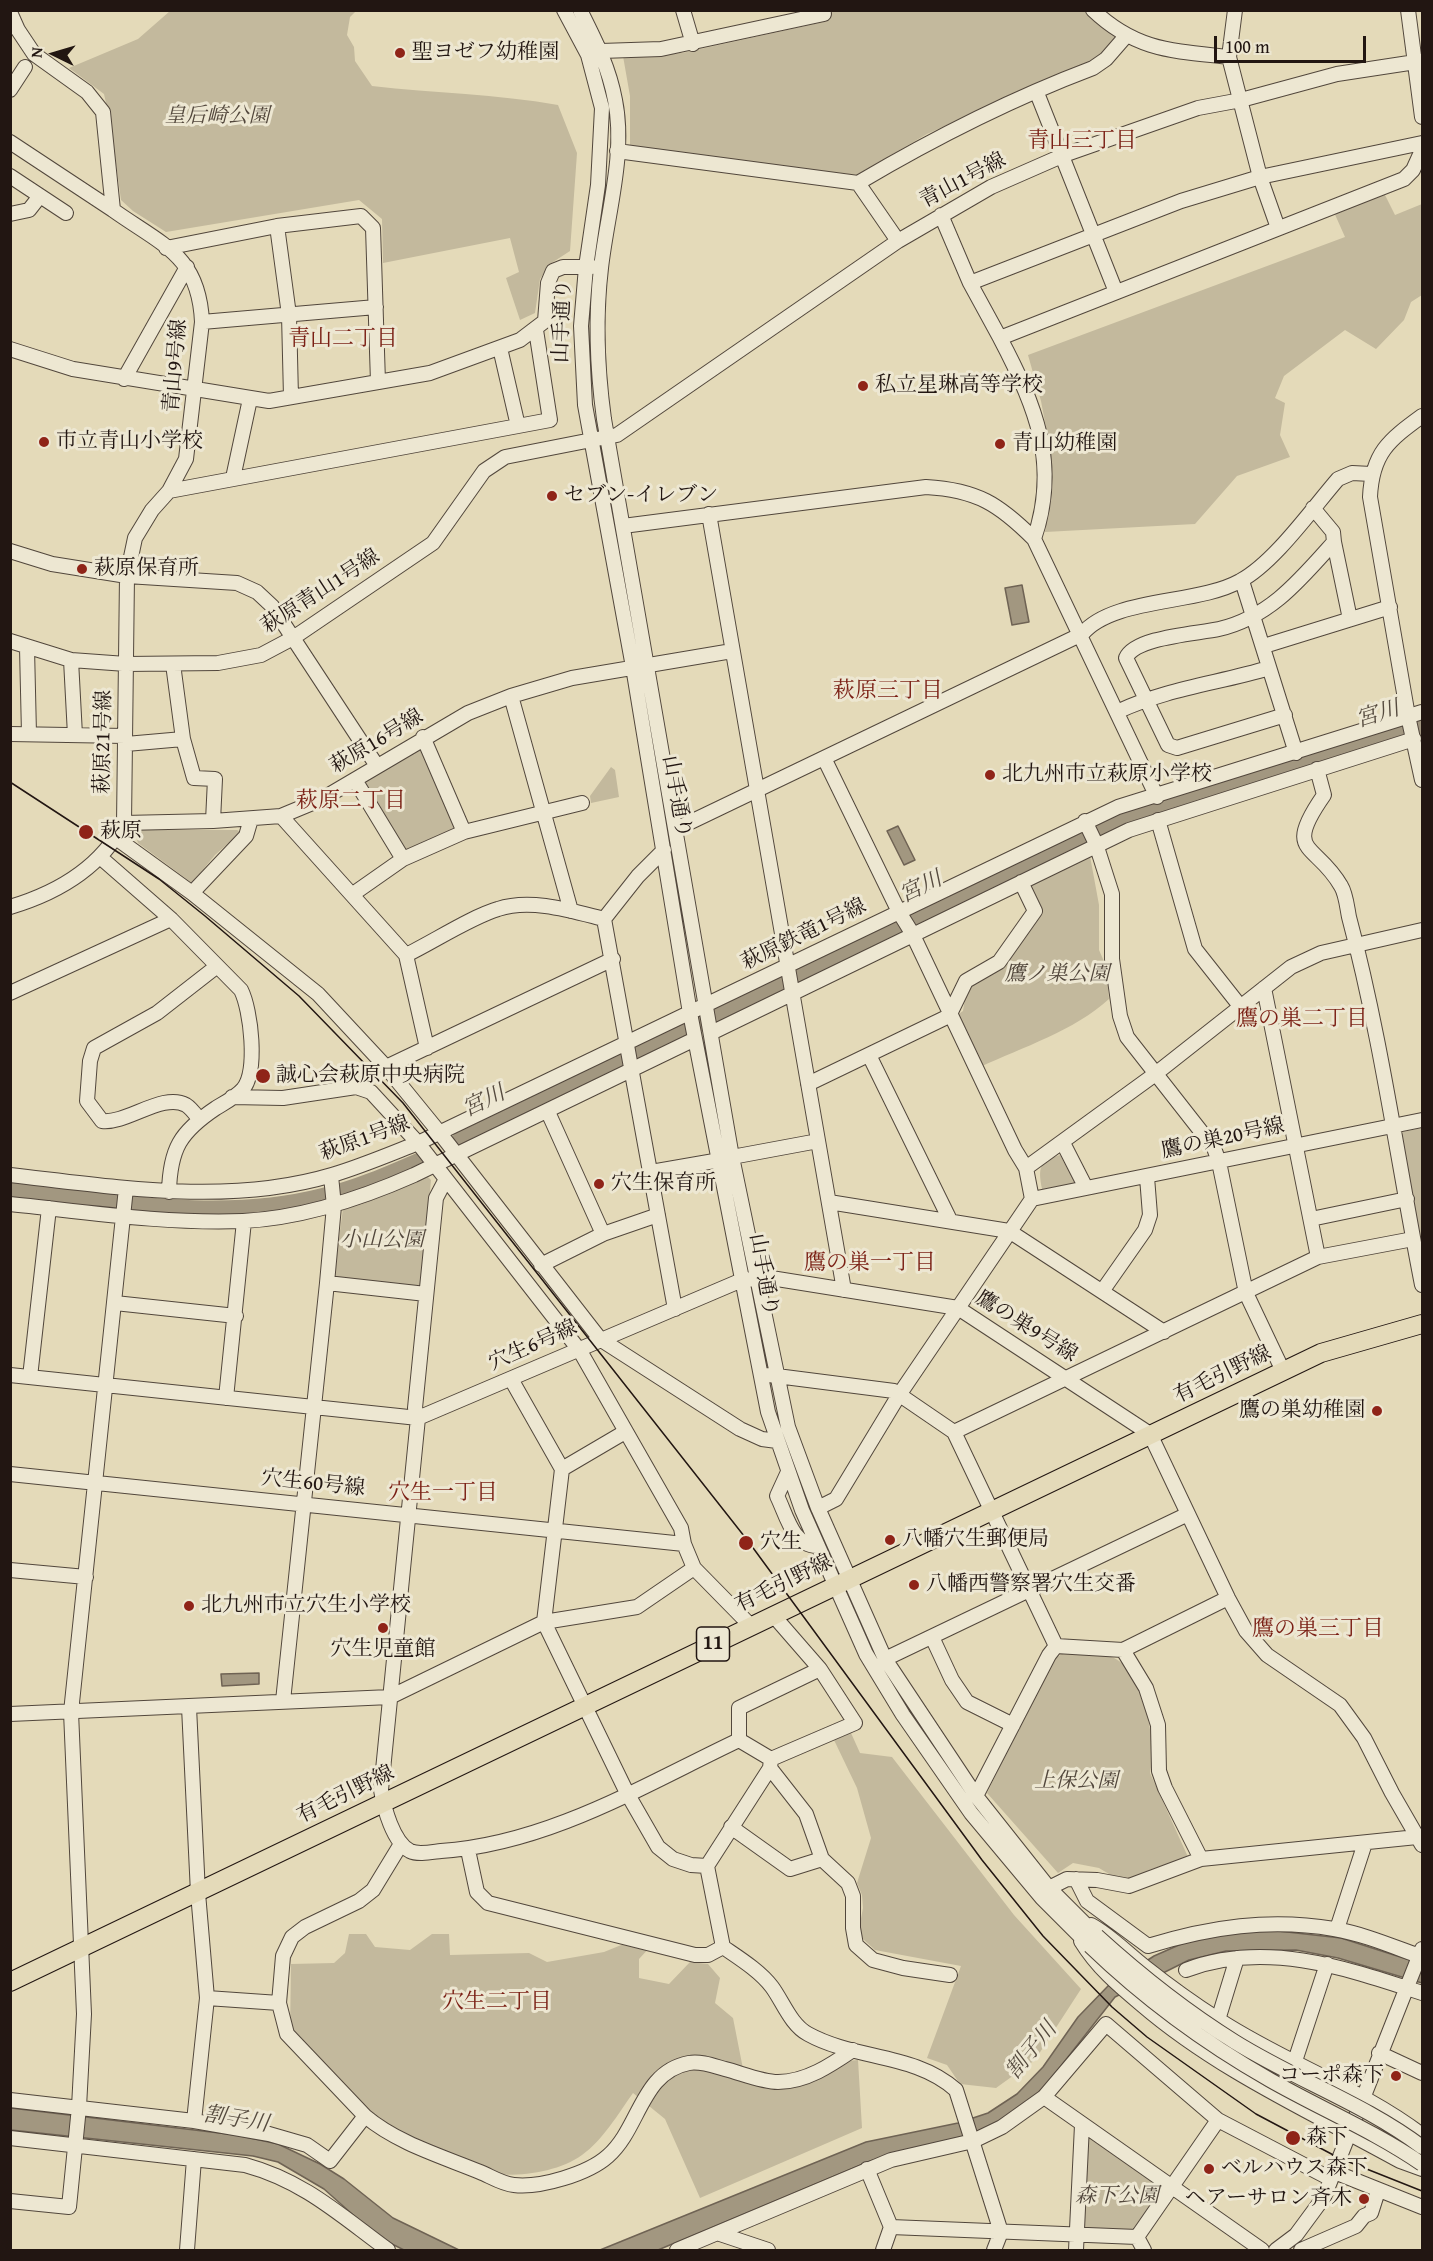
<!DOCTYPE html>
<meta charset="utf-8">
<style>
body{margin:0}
#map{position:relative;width:1433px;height:2261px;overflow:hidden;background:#e4dab9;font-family:"Gentium Book Plus",serif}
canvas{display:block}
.frame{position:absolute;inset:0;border:12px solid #221612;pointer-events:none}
.north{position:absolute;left:24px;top:24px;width:60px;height:60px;-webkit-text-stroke:4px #ede7d2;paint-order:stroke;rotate:275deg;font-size:16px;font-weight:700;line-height:24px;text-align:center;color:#221612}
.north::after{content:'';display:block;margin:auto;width:21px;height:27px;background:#221612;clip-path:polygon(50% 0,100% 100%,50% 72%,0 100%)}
.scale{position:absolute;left:1214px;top:36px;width:152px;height:27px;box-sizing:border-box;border:3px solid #221612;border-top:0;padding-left:8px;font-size:18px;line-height:21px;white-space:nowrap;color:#221612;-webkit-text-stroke:4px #ede7d2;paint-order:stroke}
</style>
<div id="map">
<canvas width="1433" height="2261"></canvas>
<div class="frame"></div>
<div class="north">N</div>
<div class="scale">100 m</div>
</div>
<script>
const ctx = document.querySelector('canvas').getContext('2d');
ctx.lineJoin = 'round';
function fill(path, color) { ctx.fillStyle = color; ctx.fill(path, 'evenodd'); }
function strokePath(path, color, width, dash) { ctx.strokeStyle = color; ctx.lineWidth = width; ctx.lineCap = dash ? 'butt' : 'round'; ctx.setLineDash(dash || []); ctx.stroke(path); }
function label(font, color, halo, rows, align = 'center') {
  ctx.font = font + ' "Gentium Book Plus","Noto Serif JP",serif'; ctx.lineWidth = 6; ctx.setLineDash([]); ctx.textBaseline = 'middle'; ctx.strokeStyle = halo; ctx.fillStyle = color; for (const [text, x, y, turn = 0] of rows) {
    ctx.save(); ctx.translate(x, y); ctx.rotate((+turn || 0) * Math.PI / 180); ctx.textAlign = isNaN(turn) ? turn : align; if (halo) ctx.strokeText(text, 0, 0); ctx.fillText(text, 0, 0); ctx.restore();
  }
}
fill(new Path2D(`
 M 825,10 L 1087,11 L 1116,38 L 1089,66 L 1063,74 L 927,134 L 857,175 L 630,147 L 630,96 L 623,56 L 682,53 L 828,21 Z
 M 170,11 L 356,11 L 350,17 L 347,35 L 354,47 L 355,61 L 372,86 C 434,93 497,94 558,105 L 577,153 L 570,251 L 550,264 L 540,279 L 535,313 L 520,320 L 506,278 L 519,272 L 510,238 L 383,263 L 382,219 L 359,200 L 166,232 L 133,211 L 121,200 L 110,121 L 104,94 L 69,68 L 138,39 Z
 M 1383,191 L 1395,215 L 1422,204 L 1422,295 L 1411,302 L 1404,320 L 1376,349 L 1345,330 L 1284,376 L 1275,398 L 1285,403 L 1280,435 L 1290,457 L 1237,476 L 1195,524 L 1045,532 L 1051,454 L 1041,401 L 1028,355 L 1345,237 L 1333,210 Z
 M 424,747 L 458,829 L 405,853 L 362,780 Z
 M 611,767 L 615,770 L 619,797 L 591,803 L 590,796 Z
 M 141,830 L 237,830 L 241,832 L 215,855 L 192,883 L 138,843 L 136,836 Z
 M 1090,856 L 1099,905 L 1099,950 L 1106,966 L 1109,999 C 1074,1031 1023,1047 980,1067 L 957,1015 L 963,1011 L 967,986 L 1040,913 L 1029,884 Z
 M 1422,1128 L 1422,1246 L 1401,1137 L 1403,1132 Z
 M 1060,1155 L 1064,1162 L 1071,1166 L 1080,1184 L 1042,1189 C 1038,1168 1039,1161 1060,1155 Z
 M 428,1177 L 431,1180 L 422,1286 L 419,1289 L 338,1281 L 334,1277 L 343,1208 Z
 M 1064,1653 C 1080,1654 1106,1651 1119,1661 C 1144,1678 1158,1746 1150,1773 L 1188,1857 L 1149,1870 L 1135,1878 L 1119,1880 L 1099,1868 L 1073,1863 L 1058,1873 L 987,1793 L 1053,1659 Z
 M 851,1733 L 860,1753 L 892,1757 L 1014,1915 L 1081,1989 L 1035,2060 L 996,2088 L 960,2084 L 947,2065 L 927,2058 L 961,1966 L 875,1950 L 863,1939 L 859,1929 L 863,1908 L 862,1895 L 857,1883 L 871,1838 L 857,1788 L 834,1740 Z
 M 349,1934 L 366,1934 L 375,1947 L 410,1950 L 432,1934 L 449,1934 L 450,1955 L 529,1953 L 547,1962 L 604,1952 L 636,1939 L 651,1946 L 639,1959 L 639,1978 L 669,1984 L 690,1962 L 708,1964 L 720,1978 L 715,2003 L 733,2018 L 746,2084 L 779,2088 L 847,2061 L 858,2060 L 862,2128 L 700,2198 L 665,2119 L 633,2093 C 618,2114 603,2140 582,2155 C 559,2172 519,2177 492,2174 L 381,2125 L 290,2032 L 291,1964 L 334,1963 L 345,1953 Z
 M 1089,2137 L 1161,2188 L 1162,2192 L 1137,2228 L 1131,2231 L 1085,2230 L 1082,2225 L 1085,2139 Z`), '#c3b99d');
const water = new Path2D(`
 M 1022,585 L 1029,622 L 1012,625 L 1005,588 Z
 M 898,826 L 915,860 L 904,865 L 887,831 Z
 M 259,1673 L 259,1684 L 222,1686 L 221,1674 Z
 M 1269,1930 L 1341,1938 L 1422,1964 L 1422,1983 L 1338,1958 L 1296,1950 L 1226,1951 L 1189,1960 L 1115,1997 L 1039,2094 L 1021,2110 L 983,2131 L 870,2161 L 658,2250 L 600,2250 L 866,2142 L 958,2123 L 988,2113 L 1017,2094 L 1043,2067 L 1078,2017 L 1108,1986 L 1154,1956 L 1188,1941 L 1230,1933 Z
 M 11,2108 L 236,2135 L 278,2144 L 320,2164 L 344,2179 L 393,2218 L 459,2250 L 404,2250 L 378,2237 L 324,2189 L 278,2162 L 253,2156 L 11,2130 Z`);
fill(water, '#a29780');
strokePath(water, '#6f6354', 1.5);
strokePath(new Path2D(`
 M 460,1141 L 603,1072 L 685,1028 L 731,1011 L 1097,829 L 1148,810 L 1422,726
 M 10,1191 C 113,1202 222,1223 323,1197 C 357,1189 389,1175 421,1161`), '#a29780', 18);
const minor = new Path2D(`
 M 564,10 L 588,55 L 602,108 L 598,185 L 586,267 L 581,326 L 585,405 L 633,667 L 690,1013 L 768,1412 L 802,1510 L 866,1654 L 903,1715 L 971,1813 L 1042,1898 L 1090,1946
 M 580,10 C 595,40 609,67 615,100 C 626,154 607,214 601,268 C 595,319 597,368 604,419 L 732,1157 L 788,1427 L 818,1508 L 885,1659 L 976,1796 L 1049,1888 L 1097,1936
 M 683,10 L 693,44
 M 1093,10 C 1136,51 1174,51 1229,57
 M 1235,10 L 1229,57 L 1260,177 L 1278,228
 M 1408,10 L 1422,117
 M 10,12 L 18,30 L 34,54 L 87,92 L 103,112 L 113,210 C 162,245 199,255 202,322 L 186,459 L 169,491 L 152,510 L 135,538 L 127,576 L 124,823 C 101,867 57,893 10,907
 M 593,53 L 601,51 L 661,49 L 824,14 L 823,10
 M 10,90 L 25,67
 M 1037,93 L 1116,292
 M 10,142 L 113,210
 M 617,151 L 858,183
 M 10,176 L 66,213
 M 10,214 L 29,210 L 40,196
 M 941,215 L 970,283 L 1000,338 L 1404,179 L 1413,170 L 1422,150
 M 277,226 L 289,315 L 291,397
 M 898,241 L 858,183 C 934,138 1011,99 1093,68 L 1106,59 L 1126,36
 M 166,248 L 277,226 L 361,216 L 373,228 L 378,382
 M 970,283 L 1181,201 L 1260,177 L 1422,143
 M 202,322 L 376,307
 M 1000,338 C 1035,404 1060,464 1034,539
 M 10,349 L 73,369 L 269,401 L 430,373 L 520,340 L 545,321 L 548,283 L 553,271 L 563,267 L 592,267
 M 124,379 L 187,267
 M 1422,416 C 1389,440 1372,453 1370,497 L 1408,716 L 1422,780
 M 518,426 L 550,420 L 536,330
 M 233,478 L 250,399
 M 169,491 L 518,426 L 500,348
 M 1313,508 L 1333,532 L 1334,542
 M 709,514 L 844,1290
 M 623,526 L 926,487 C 977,490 999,504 1034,539 L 1157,797
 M 10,551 L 52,564 L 127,576 L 237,583 L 257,592 L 272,606 L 377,766
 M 1242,581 L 1296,753
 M 10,641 L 71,660 L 126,664 L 218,663 L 261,655 L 293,638 L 433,543 L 484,471 L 505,457 L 617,435 L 898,241 L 991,187 L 1064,155 L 1198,108 L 1241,100 L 1337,74 L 1422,61
 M 1264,646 L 1390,607
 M 27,648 L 29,734
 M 71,660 L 75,735
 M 173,664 L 183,739 L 194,778 L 215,779 L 213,821
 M 511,696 L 571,911
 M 1119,711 C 1166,689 1219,683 1269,668
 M 1285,715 L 1177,748 L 1168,745 L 1126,658 C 1135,637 1196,634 1219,629 C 1270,617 1300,580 1334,542 L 1350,619
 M 10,734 L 125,736
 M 423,737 L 464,832
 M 126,744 L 183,739
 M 824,758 L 899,912 L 912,933 L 1015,1150 L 1026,1168
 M 1317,769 L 1324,795 C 1282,855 1316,842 1341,886 C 1346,894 1347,907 1349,917 C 1381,1037 1398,1163 1422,1285
 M 355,780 L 403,859
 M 281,816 L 406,955 L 427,1048
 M 1158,820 L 1195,949 L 1240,1006
 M 1085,821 L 1096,844 L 1112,894 L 1112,959 L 1120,1016 L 1127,1037 L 1214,1148 L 1219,1162 L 1246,1293 L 1283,1371
 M 124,823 L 213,821 L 281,816 L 322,799 L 468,713 L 511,696 L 572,678 L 732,651
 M 676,829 L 1082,634 C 1113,597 1197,605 1240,581 C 1274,563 1312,509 1338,479 L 1352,473 L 1371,474
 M 116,838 L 192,893 L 318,994 L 386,1067 L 439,1132 L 600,1339 L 740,1429 L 762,1439 L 777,1441
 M 100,857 L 171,919 L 241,990 C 251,1010 258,1071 243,1089 C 236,1097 224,1103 216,1108 C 180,1132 170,1149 169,1192
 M 192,893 L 246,836 L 251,819
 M 353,894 L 403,859 L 464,832 L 582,803
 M 604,919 L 675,1309
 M 406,955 C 433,942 471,917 498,909 C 531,898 572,911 604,919 L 638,876 L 664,850
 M 1264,988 L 1318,1257
 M 10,993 L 171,919
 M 711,1033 L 1129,830 L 1414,739
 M 869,1055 L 950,1220
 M 386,1067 L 613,959
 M 808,1084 L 949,1016 L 966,981 L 999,962 L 1035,911 L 1021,882
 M 232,1097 L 283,1098 L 356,1087 L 371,1092 L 418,1143 L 580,1351 L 681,1528 L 684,1544
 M 548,1112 L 603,1234
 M 199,1119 C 196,1115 191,1108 186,1105 C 163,1092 127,1124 102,1121 L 87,1101 L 90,1061 L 94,1048 L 157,1013 L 216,967
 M 1063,1143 L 1086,1188
 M 732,1157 L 818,1141
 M 651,1172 L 720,1160
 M 10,1175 C 116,1187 228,1206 332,1175 C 362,1166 390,1154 418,1143 L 1118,807 L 1422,712
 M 1032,1199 L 1422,1120
 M 829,1202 L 1009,1231 L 1164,1332
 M 10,1204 C 87,1212 166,1224 243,1221 C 303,1218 360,1199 414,1175 L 695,1039
 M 1311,1219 L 1407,1199
 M 541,1265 L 603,1234 L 658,1215
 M 327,1283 L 426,1294
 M 1103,1290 L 1145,1230 L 1150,1215 L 1147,1177
 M 115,1303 L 236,1316
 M 10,1375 L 418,1418 L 415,1408 L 436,1198 L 446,1179
 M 769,1375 L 894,1391 L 954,1432 L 1056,1646
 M 30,1377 L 49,1208
 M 511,1379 L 562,1469 L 544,1622 L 627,1793 L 658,1847 L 673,1859 L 691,1865 L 707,1866
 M 226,1398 L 244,1221
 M 954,1432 L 1318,1257 L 1413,1239
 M 562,1469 L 625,1432
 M 788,1472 L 777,1496 C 787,1516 792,1545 817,1546
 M 10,1474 L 684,1544 L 694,1568 L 750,1625
 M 818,1508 L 836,1499 L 899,1395 L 1032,1199 L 1026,1168 L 1154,1075 L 1291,967 L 1321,953 L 1422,930
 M 10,1570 L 86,1577
 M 932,1637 L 952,1680 L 967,1702 L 1013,1725
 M 1056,1646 L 1123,1650 L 1146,1688 L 1158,1725 L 1159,1771 L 1165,1788 L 1201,1859
 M 1123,1650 L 1228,1598
 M 885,1659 L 1188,1514
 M 283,1701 L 327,1283 L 334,1206 L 331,1176
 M 189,1707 L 198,1893 L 207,1998 L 194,2121
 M 10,1714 L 390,1697 L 544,1622 L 637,1607 L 694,1568
 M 739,1740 L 739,1708 L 820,1669
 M 771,1759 L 739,1740 C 644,1785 548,1844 441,1851 C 432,1852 418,1855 410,1851 C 393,1842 384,1808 381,1790 L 418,1418 L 742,1280 L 771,1278 L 958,1308 L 1150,1434 L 1228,1598 L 1246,1631 L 1267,1655 L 1340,1705 L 1364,1738 L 1392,1793 L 1422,1845
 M 771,1759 L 770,1768 L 707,1866 L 723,1947 C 739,1958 760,1971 772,1987 C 783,2002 791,2025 808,2034 C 855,2060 915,2053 956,2090 L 1001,2232 L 994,2250
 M 771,1759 L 855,1723 L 820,1669 L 773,1615
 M 770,1768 L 806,1814 L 822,1859 L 848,1883 L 853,1896 L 853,1928 L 856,1945 L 873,1960 L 903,1968 L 950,1975
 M 976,1796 L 1049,1655 L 1056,1646
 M 731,1827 L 790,1869 L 822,1859
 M 401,1844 L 373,1890 L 359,1901 L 305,1927 L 292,1937 L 283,1956 L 279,2003 L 287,2034 L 365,2116 C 397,2143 441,2156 480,2172 C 490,2176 502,2184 514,2185 C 540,2188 588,2174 608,2156 C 640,2128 641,2072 689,2063 C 701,2061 714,2066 725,2069 C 741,2073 762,2082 778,2082 C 806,2082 831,2065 853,2050
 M 468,1850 L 477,1892 L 488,1903 L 695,1955 L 708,1955 L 723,1947
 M 1076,1879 L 1087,1901 L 1148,1946 C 1210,1927 1270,1918 1334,1929 C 1364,1934 1394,1947 1422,1957
 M 1045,1894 L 1049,1888 L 1067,1879 L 1097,1880 L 1129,1886 L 1201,1859 L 1417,1837
 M 1091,1925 C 1111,1936 1127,1953 1145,1967 C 1169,1986 1194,2004 1219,2020 C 1285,2063 1360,2088 1422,2135
 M 1337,1929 L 1365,1843
 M 1081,1941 C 1097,1967 1118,1985 1141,2004 C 1219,2071 1312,2112 1400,2161 L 1422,2169
 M 1186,1970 C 1265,1940 1346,1968 1422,1993
 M 207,1998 L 279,2003
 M 1218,2020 L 1237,1958
 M 1379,2053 L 1422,2073
 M 1294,2064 L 1327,1964
 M 1044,2097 L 1262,2250
 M 10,2100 L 194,2121 L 269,2134 L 307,2145 L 330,2161 L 365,2116
 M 10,2138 L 245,2165 C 304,2181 340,2215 388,2250
 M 867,2169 L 891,2227 L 883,2250
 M 1332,2171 L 1422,2207
 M 10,2201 L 69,2207 L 79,2107 L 84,2014 L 71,1712 L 126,1188
 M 891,2227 L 1137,2237
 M 720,2234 L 768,2250
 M 187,2250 L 194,2159
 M 677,2250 L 891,2160 L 973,2141 L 1002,2127 L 1044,2097 L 1106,2024 L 1218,2120 L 1329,2178
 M 1076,2250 L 1082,2125
 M 1144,2250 L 1137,2237 L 1218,2120
 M 1276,2250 L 1296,2235 L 1324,2197 L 1422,1949
 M 1301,2250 L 1356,2226 L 1364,2216 L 1371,2213 L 1378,2191`);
const major = new Path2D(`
 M 10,1982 L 1321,1353 L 1422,1324`);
strokePath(minor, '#52473c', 16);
strokePath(major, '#221612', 20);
strokePath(minor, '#ede7d2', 14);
strokePath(major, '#e4dab9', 18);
strokePath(new Path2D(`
 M 10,782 L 159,879 L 205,916 L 299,996 L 403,1103 L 748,1541 L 982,1860 L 1043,1936 L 1112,2007 L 1147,2037 L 1256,2114 L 1339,2158 L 1422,2191`), '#221612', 1.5);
const minorBridge = new Path2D(`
 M 1097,1936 C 1140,1975 1185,2011 1235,2042 C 1296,2080 1365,2104 1422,2147
 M 1090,1946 C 1144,1998 1205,2043 1270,2080 C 1321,2109 1374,2131 1422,2164`);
strokePath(minorBridge, '#52473c', 16, []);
strokePath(minorBridge, '#ede7d2', 14);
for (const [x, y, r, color] of [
 [400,53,6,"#8f2418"],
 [863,386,6,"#8f2418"],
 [44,442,6,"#8f2418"],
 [1000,444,6,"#8f2418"],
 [552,496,6,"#8f2418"],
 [82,569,6,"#8f2418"],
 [990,775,6,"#8f2418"],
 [86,832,8,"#8f2418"],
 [263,1076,8,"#8f2418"],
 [599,1184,6,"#8f2418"],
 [1377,1411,6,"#8f2418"],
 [890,1540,6,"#8f2418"],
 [746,1543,8,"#8f2418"],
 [914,1585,6,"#8f2418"],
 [189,1606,6,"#8f2418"],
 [383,1628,6,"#8f2418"],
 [1396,2076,6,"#8f2418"],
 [1293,2138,8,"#8f2418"],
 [1209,2169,6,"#8f2418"],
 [1364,2199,6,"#8f2418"]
]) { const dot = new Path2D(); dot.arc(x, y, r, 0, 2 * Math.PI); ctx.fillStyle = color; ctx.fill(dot); strokePath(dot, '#ede7d2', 2); }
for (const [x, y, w] of [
 [713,1644,33]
]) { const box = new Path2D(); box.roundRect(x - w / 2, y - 17, w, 34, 4.5); ctx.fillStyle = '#ede7d2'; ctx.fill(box); strokePath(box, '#221612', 1.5); }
label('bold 20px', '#221612', null, [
 ["11",713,1644]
]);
label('21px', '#221612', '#ede7d2', [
 ["聖ヨゼフ幼稚園",412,53],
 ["私立星琳高等学校",875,386],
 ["市立青山小学校",56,442],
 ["青山幼稚園",1012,444],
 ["セブン-イレブン",564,496],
 ["萩原保育所",94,569],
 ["北九州市立萩原小学校",1002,775],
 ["萩原",100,832],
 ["誠心会萩原中央病院",276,1076],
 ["穴生保育所",611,1184],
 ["鷹の巣幼稚園",1365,1411,"right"],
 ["八幡穴生郵便局",902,1540],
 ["穴生",760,1543],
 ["八幡西警察署穴生交番",926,1585],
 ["北九州市立穴生小学校",201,1606],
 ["穴生児童館",383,1650,"center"],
 ["コーポ森下",1384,2076,"right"],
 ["森下",1306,2138],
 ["ベルハウス森下",1221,2169],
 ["ヘアーサロン斉木",1352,2199,"right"]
], 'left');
label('italic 21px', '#52473c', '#ede7d2', [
 ["皇后崎公園",217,117],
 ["鷹ノ巣公園",1057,975],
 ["小山公園",382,1241],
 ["上保公園",1076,1782],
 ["森下公園",1117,2197]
]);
label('21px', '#221612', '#ede7d2', [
 ["青山1号線",963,181,-28],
 ["山手通り",563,321,-88],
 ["青山9号線",176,366,-85],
 ["萩原青山1号線",321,592,-33],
 ["萩原21号線",104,742,-89],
 ["萩原16号線",377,742,-31],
 ["山手通り",676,797,80],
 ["萩原鉄竜1号線",804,935,-26],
 ["萩原1号線",365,1139,-20],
 ["鷹の巣20号線",1223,1139,-12],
 ["山手通り",763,1275,80],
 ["鷹の巣9号線",1026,1327,32],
 ["穴生6号線",533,1346,-24],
 ["有毛引野線",1223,1375,-26],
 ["穴生60号線",313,1484,6],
 ["有毛引野線",784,1584,-26],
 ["有毛引野線",346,1795,-26]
]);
label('22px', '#7a1f14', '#ede7d2', [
 ["青山三丁目",1082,141],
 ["青山二丁目",343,339],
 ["萩原三丁目",888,691],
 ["萩原二丁目",351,801],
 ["鷹の巣二丁目",1302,1019],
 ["鷹の巣一丁目",870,1263],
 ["穴生一丁目",443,1493],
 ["鷹の巣三丁目",1318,1629],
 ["穴生二丁目",497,2002]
]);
label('italic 22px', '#554a3e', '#ede7d2', [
 ["宮川",1378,715,-17],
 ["宮川",921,888,-26],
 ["宮川",484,1102,-26],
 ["割子川",1032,2051,-51],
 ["割子川",236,2120,9]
]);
</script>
